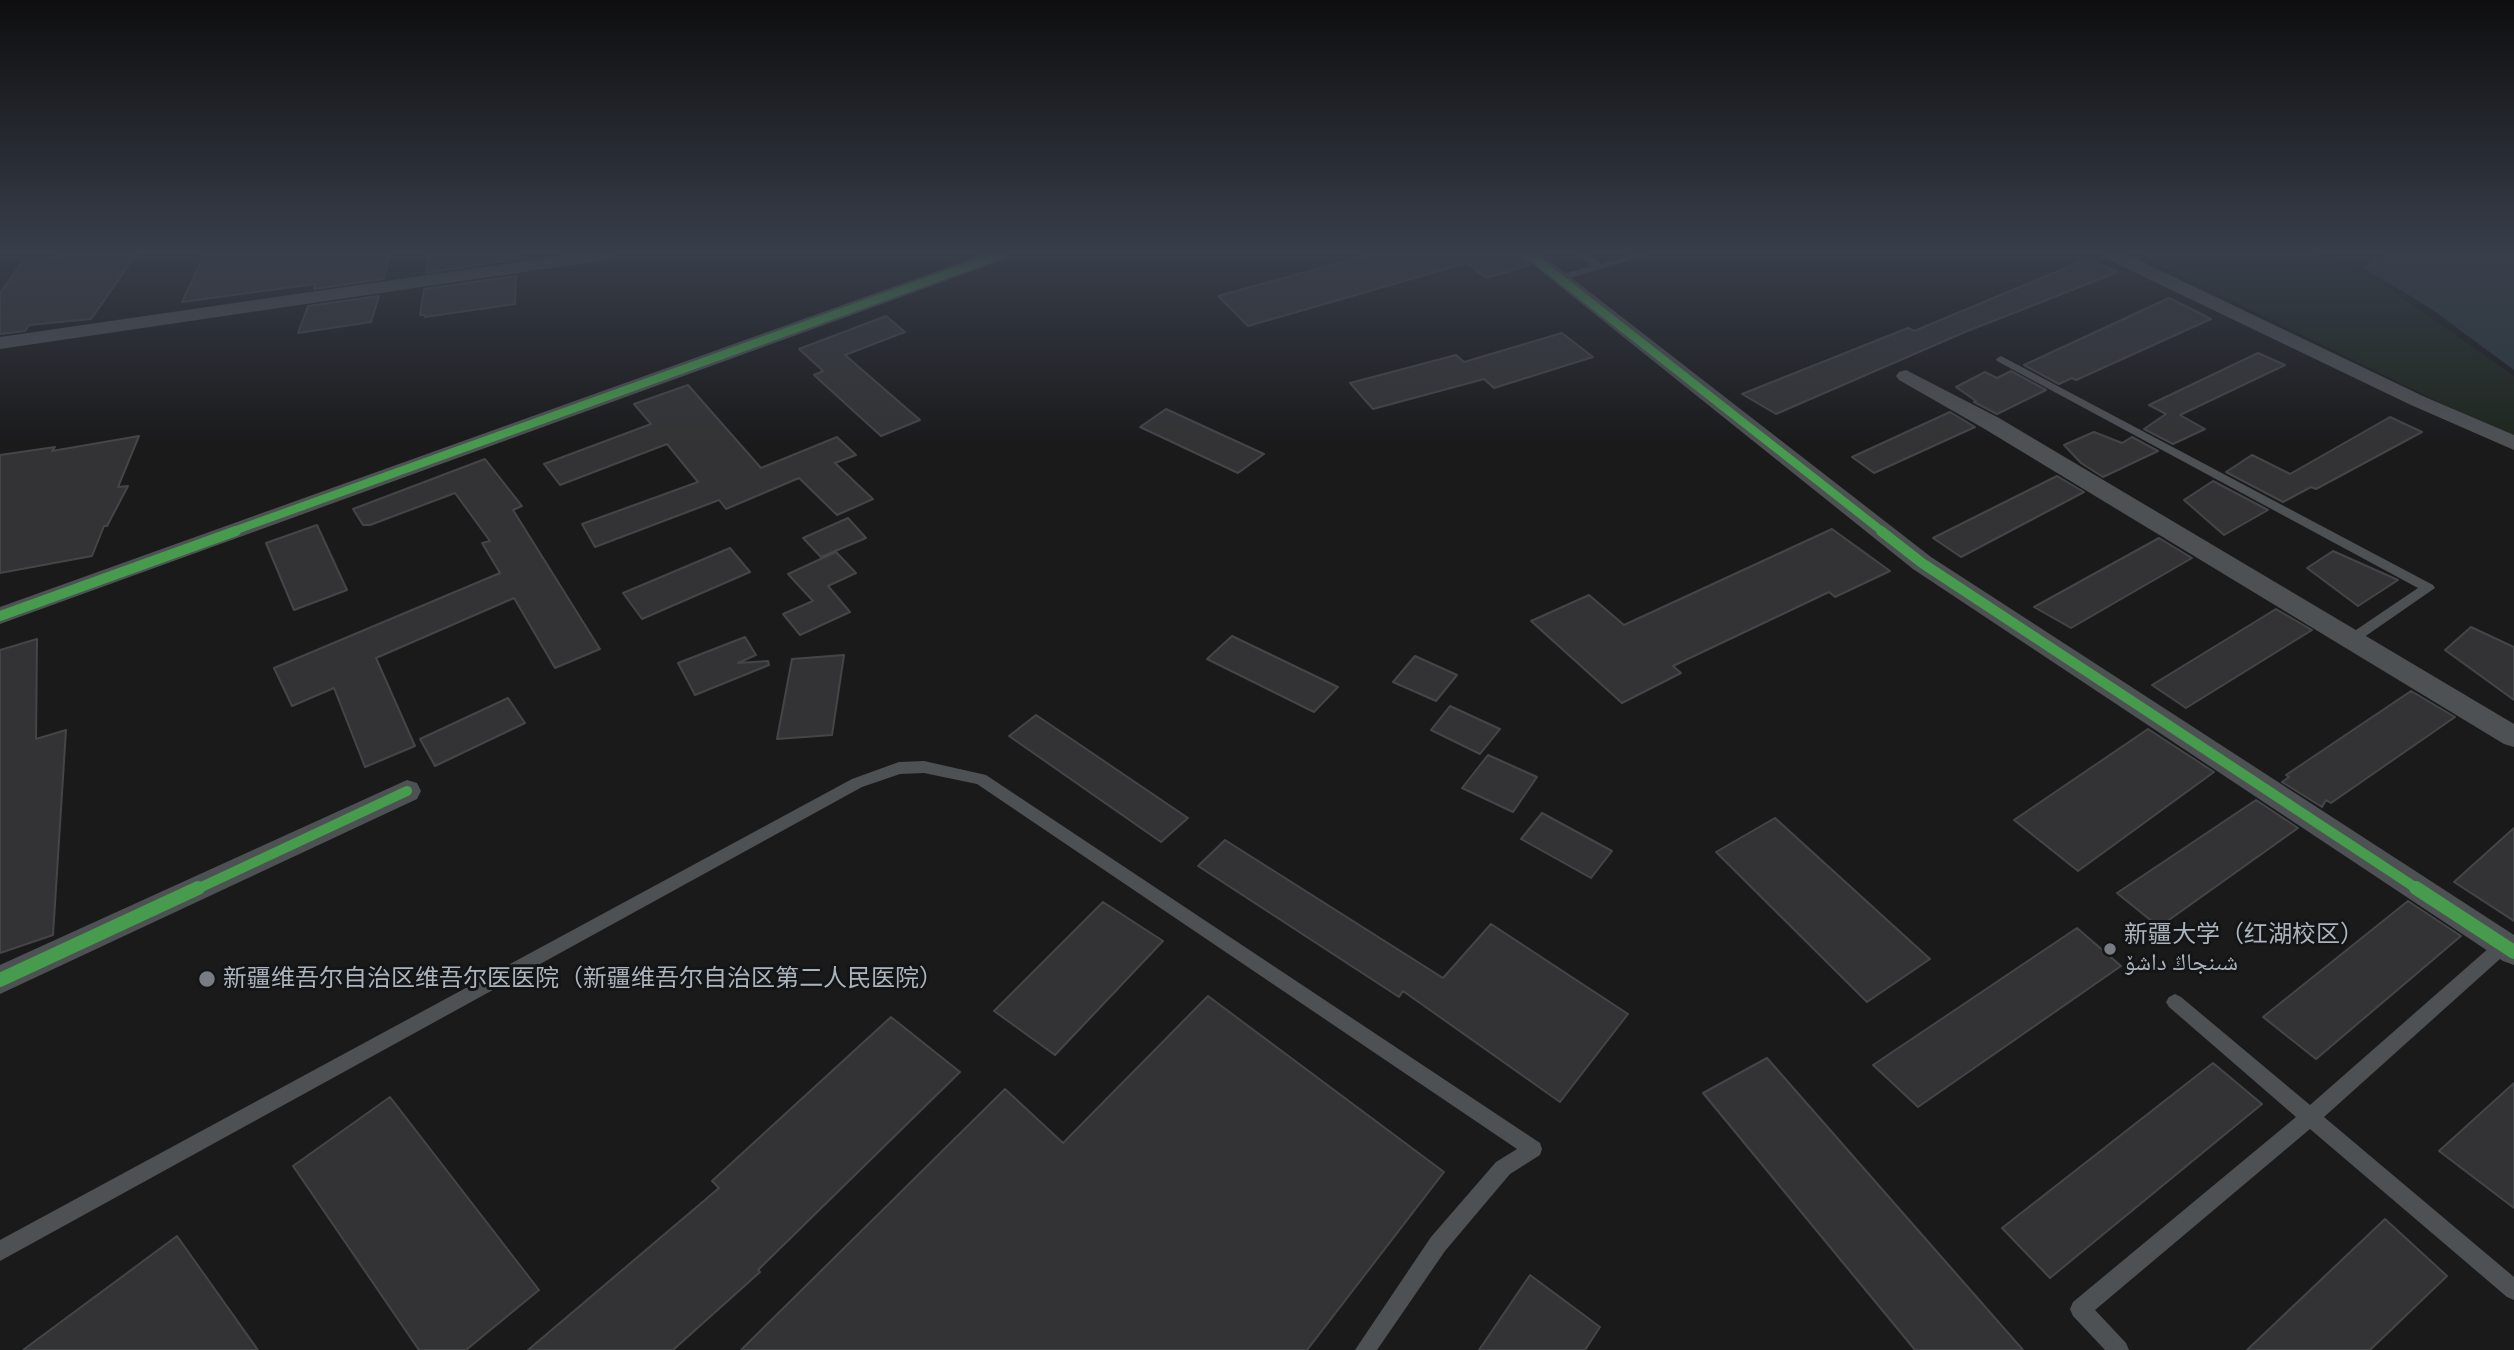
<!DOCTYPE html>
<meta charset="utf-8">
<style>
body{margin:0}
canvas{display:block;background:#1a1a1b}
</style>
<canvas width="2514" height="1350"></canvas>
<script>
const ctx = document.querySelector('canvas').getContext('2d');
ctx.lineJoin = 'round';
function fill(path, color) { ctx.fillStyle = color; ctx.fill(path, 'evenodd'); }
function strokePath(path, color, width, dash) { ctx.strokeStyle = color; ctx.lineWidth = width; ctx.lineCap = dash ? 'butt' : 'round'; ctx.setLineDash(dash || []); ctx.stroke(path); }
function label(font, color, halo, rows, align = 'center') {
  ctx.font = font + ' "Space Grotesk","Noto Naskh Arabic","Noto Sans SC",sans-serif'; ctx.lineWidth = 6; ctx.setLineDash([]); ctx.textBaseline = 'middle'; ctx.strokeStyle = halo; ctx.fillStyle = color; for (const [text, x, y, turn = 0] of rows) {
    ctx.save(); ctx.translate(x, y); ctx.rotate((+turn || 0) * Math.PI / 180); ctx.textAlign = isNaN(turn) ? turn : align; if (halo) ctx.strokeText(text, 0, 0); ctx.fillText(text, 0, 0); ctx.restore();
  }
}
fill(new Path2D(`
 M 2139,255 L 2318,255 L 2384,285 L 2514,376 L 2514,439 Z`), '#1e261e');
fill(new Path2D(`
 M 2385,255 L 2514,255 L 2514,370 L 2430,308 L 2362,267 Z`), '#2c393e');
const building = new Path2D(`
 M 72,255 L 136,255 L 91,319 L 29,325 L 25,331 L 0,334 L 0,293 L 23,261 Z
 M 204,255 L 390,255 L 384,279 L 314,289 L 315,284 L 182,302 Z
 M 437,255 L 517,255 L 517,259 L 426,273 L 429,256 Z
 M 1367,255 L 1518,255 L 1530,265 L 1486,278 L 1467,263 L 1248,326 L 1218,296 Z
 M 2087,259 L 2118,272 L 1965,332 L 1776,414 L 1742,394 L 1908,328 L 1914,331 Z
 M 516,276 L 515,304 L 425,317 L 425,315 L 420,315 L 424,289 Z
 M 379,296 L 371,322 L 298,333 L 308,306 Z
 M 2169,298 L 2211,319 L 2076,380 L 2072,378 L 2059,384 L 2024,365 Z
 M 886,316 L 905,332 L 845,355 L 920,420 L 881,436 L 814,375 L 823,371 L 799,349 Z
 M 1562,333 L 1593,357 L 1494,388 L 1484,379 L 1373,409 L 1350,383 L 1456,355 L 1464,362 Z
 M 2258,353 L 2285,365 L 2180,415 L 2205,429 L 2173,444 L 2144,429 L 2166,414 L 2149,405 Z
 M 2011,371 L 2046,390 L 1997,414 L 1974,402 L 1976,401 L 1956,387 L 1985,372 L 1997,378 Z
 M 688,385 L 761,468 L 837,437 L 856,455 L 835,463 L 873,499 L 837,515 L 799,478 L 726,509 L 719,500 L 595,547 L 582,524 L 698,482 L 667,444 L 560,485 L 544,464 L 651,424 L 634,404 Z
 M 1166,409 L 1264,454 L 1238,473 L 1140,427 Z
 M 1950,412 L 1975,427 L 1874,473 L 1852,457 Z
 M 2390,417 L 2422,432 L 2316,489 L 2311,487 L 2283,502 L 2226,472 L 2252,455 L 2290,474 Z
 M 2094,432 L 2122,443 L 2132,437 L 2158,451 L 2103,477 L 2081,463 L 2064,445 Z
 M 139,436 L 118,487 L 128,486 L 107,526 L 104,526 L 92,556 L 0,573 L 0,455 L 55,447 L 52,451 Z
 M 485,459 L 522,506 L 513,510 L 600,649 L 555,668 L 514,598 L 376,658 L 415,746 L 365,767 L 334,688 L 292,706 L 274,668 L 500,573 L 482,543 L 490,541 L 455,493 L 370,525 L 363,525 L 353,509 Z
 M 2057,476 L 2084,492 L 1961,557 L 1933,538 Z
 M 2213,481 L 2268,510 L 2224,535 L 2184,500 Z
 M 848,518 L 866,538 L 821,557 L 803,538 Z
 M 317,525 L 347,590 L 294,610 L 266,543 Z
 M 1832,529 L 1890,571 L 1835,597 L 1829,592 L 1673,666 L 1681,673 L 1622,703 L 1531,621 L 1589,595 L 1624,625 Z
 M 2159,538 L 2192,558 L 2071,628 L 2034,607 Z
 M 730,548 L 750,572 L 642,619 L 623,593 Z
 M 2333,551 L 2398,580 L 2358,606 L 2307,568 Z
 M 836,552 L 856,573 L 828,586 L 850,612 L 800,635 L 783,614 L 813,601 L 788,574 Z
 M 2276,609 L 2312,630 L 2186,708 L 2152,685 Z
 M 2471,627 L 2514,647 L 2514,700 L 2445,650 Z
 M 1232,636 L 1338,687 L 1314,712 L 1207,659 Z
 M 745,637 L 756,655 L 738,663 L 768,661 L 769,665 L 695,695 L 678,663 Z
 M 37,639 L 36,739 L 66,730 L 53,935 L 0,953 L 0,650 Z
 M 844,655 L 832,735 L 777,739 L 792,659 Z
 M 1415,656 L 1457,675 L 1436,701 L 1393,682 Z
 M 2411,691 L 2455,717 L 2331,803 L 2326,800 L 2322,807 L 2282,782 L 2289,777 L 2286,775 Z
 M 508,698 L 525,723 L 435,766 L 420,739 Z
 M 1450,706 L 1500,729 L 1480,754 L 1431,730 Z
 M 1036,715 L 1188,818 L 1161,842 L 1009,736 Z
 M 2148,729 L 2214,772 L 2078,871 L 2014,820 Z
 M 1488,755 L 1537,777 L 1513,812 L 1462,788 Z
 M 2256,800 L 2298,828 L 2159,927 L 2117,893 Z
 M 1542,813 L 1612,851 L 1591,878 L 1521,839 Z
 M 1775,818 L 1930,959 L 1867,1002 L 1716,852 Z
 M 2514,828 L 2514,921 L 2454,882 Z
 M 1225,840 L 1443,978 L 1491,924 L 1628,1014 L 1560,1102 L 1403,991 L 1399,997 L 1198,866 Z
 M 2408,901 L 2461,936 L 2316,1059 L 2263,1017 Z
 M 1103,902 L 1163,941 L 1055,1055 L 994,1011 Z
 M 2077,928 L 2121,966 L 1918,1107 L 1873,1065 Z
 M 1208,996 L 1444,1172 L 1307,1350 L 741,1350 L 1005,1089 L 1063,1143 Z
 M 891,1017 L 960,1072 L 758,1270 L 760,1272 L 673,1350 L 528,1350 L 719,1188 L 712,1181 Z
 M 1767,1058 L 2023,1350 L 1915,1350 L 1703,1093 Z
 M 2213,1063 L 2262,1104 L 2050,1278 L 2002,1228 Z
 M 2514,1083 L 2514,1208 L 2439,1151 Z
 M 390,1097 L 539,1290 L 466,1350 L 419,1350 L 293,1166 Z
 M 2385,1219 L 2447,1276 L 2370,1350 L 2247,1350 Z
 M 177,1236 L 258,1350 L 23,1350 Z
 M 1530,1275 L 1600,1327 L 1585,1350 L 1479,1350 Z`);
fill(building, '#333335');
strokePath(building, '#434547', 2);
fill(new Path2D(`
 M 1578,255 L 1589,255 L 1601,264 L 1631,255 L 1648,255 L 1563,280 L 1555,280 L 1555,276 L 1592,266 Z
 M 2001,356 L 2433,585 L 2435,588 L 2357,642 L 2347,642 L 2345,639 L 2347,636 L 2418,588 L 1997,361 L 1996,359 Z
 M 924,761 L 986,775 L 1540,1143 L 1542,1149 L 1540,1155 L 1510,1174 L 1445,1251 L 1377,1350 L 1355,1350 L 1431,1237 L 1496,1162 L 1517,1149 L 977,784 L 924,773 L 900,774 L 862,787 L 0,1261 L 0,1240 L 852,779 L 899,762 Z
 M 2504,938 L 2510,940 L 2512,945 L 2510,950 L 2324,1117 L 2514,1277 L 2514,1300 L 2507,1297 L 2310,1129 L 2095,1310 L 2126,1343 L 2129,1350 L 2105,1350 L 2073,1316 L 2070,1309 L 2073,1302 L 2296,1117 L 2169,1007 L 2166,1002 L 2169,997 L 2175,994 L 2181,997 L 2310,1105 L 2498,940 Z`), '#4e5154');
fill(new Path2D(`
 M 566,255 L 614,255 L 605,260 L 0,349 L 0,337 Z
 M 982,255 L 1009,255 L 1006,259 L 0,624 L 0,607 Z
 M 1521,255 L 1542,255 L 1931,557 L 2514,935 L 2514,965 L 2503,961 L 1913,569 Z
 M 2104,255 L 2128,255 L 2425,397 L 2514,435 L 2514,450 L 2411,405 L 2107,259 Z
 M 1906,370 L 1999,418 L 2514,724 L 2514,747 L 2504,744 L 1983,428 L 1899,380 L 1896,376 L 1899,372 Z
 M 407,780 L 417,783 L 421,791 L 417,799 L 0,994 L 0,965 Z`), '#4e5154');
strokePath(new Path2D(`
 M 1530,255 L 1883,532
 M 231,532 L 1000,255`), '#469c4c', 8);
strokePath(new Path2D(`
 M 1881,531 L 1922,563 L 2419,890
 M 0,616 L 236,531
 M 195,890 L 407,791`), '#469c4c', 10);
strokePath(new Path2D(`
 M 2416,888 L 2514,952
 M 0,980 L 198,888`), '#469c4c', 14);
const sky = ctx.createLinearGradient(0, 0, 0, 444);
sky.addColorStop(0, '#0e0e0f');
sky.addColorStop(0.57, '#383e4a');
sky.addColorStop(1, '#383e4a00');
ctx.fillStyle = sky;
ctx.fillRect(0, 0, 2514, 444);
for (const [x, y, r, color] of [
 [2110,949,7,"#787d84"],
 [207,979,9,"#787d84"]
]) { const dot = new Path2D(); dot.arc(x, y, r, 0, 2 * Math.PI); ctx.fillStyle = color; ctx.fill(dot); strokePath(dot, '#141517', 2.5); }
label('24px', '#abb3bc', '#141517', [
 ["新疆大学（红湖校区）",2124,935],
 ["شىنجاڭ داشۆ",2124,963],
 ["新疆维吾尔自治区维吾尔医医院（新疆维吾尔自治区第二人民医院）",223,979]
], 'left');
</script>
